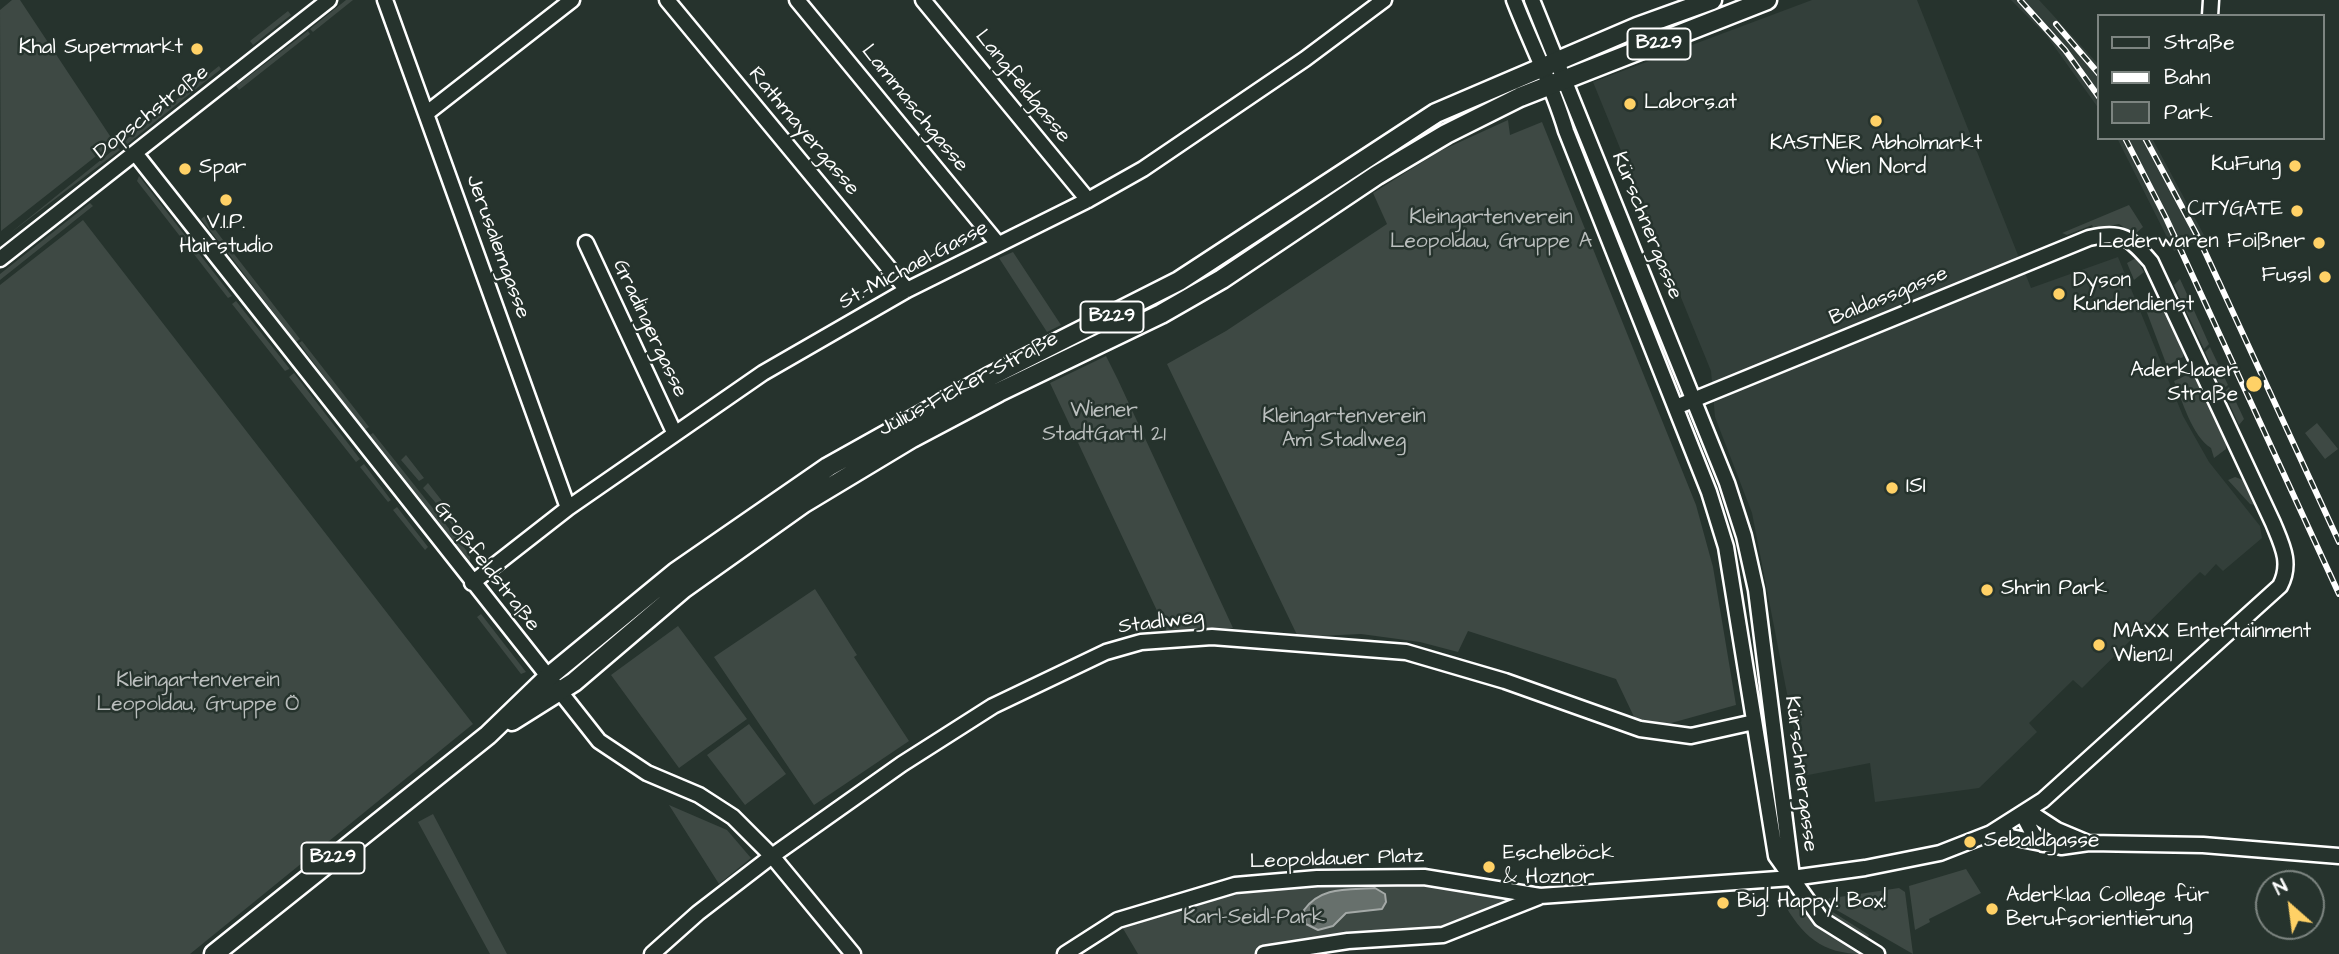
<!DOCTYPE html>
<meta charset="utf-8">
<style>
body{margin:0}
#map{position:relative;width:2339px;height:954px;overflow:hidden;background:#26332d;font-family:"Architects Daughter",sans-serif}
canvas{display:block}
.legend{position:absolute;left:2097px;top:14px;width:228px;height:126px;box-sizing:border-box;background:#26332d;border:2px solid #7d8581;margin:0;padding:9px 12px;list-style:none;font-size:21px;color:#fff}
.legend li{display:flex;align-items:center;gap:14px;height:35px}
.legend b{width:35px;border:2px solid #7d8581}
.north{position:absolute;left:2255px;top:870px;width:70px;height:70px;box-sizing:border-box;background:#26332d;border:2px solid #7d8581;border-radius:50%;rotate:332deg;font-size:19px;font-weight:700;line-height:28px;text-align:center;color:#fff}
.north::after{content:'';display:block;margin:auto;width:24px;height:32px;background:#ffd166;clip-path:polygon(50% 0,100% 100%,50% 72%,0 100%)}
</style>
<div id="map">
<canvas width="2339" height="954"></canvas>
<ul class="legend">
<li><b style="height:9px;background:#26332d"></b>Straße</li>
<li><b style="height:9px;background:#fff"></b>Bahn</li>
<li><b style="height:19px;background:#3e4944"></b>Park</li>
</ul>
<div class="north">N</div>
</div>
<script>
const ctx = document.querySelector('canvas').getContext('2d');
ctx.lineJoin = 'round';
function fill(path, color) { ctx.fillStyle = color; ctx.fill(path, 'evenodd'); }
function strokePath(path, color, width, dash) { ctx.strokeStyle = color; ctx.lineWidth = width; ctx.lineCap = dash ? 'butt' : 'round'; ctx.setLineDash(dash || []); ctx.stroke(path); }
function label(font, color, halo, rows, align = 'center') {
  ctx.font = font + ' "Architects Daughter",sans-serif'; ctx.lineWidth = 5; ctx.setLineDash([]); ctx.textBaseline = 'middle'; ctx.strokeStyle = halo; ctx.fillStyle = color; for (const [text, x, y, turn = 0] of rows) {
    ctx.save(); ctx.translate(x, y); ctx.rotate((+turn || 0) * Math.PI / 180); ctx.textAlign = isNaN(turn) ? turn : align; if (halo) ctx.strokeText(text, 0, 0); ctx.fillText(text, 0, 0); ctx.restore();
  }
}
fill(new Path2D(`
 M 1812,0 L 1917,0 L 2031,288 L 2118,257 L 2183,416 L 2209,462 L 2260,526 L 2262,538 L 2223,571 L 2216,564 L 2205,576 L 2200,572 L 2082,688 L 2073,680 L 2029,723 L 2037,732 L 1979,788 L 1875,802 L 1870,763 L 1803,776 L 1752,513 L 1715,417 L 1711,371 L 1593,82 Z
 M 2011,0 L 2039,0 L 2099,65 L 2099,109 L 2046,35 Z
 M 2117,138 L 2152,138 L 2205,237 L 2174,251 Z`), '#333f3a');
fill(new Path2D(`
 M 12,0 L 20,0 L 114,142 L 1,231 L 0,10 Z
 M 346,0 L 353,0 L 313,32 L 310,29 Z
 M 288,11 L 291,15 L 253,45 L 250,41 Z
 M 308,31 L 310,34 L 239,90 L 236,86 Z
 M 219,66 L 221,69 L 125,146 L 123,142 Z
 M 1516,86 L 1517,89 L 1456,116 L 1422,135 L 1217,274 L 1157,308 L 939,418 L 572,676 L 570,673 L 661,593 L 820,480 L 999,379 L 1418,130 Z
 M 1508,120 L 1510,135 L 1542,122 L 1696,505 L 1713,567 L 1736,705 L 1664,725 L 1636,721 L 1616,679 L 1468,631 L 1458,652 L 1420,642 L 1361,634 L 1298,637 L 1167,364 L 1226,331 L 1387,224 L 1373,193 L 1440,151 Z
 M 117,147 L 120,150 L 9,234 Z
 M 139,176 L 232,296 L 228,298 L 137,181 Z
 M 90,203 L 93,206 L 0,280 L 0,274 Z
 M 2129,205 L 2143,227 L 2135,234 L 2119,224 L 2094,229 L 2092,225 L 2067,235 L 2062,233 Z
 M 205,216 L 229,248 L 226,251 L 201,219 Z
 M 83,220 L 473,724 L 190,954 L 0,954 L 0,285 Z
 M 231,250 L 300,339 L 296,342 L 228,253 Z
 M 1013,252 L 1061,325 L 1047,332 L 999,258 Z
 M 2136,258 L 2144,272 L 2134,280 L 2127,263 Z
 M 2180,279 L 2191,303 L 2185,308 L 2174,285 Z
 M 236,301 L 289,368 L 289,369 L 285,371 L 232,304 Z
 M 2159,305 L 2164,308 L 2184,352 L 2183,357 L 2167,366 L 2146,310 Z
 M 2192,306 L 2209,344 L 2204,349 L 2186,311 Z
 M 302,341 L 369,427 L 364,430 L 299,343 Z
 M 2210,347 L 2228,385 L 2222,390 L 2205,352 Z
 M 1106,356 L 1118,380 L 1233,628 L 1167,632 L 1050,383 Z
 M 294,373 L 360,459 L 356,462 L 289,377 Z
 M 2189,374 L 2197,378 L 2226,442 L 2226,449 L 2214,458 L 2211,448 C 2192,436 2182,400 2174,381 Z
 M 2229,387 L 2244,419 L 2239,425 L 2224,392 Z
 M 2317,423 L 2338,449 L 2325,459 L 2305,433 Z
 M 373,433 L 470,555 L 470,562 L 370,435 Z
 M 406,455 L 424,478 L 419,481 L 401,460 Z
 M 364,464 L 391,500 L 388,502 L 360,467 Z
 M 2235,477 L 2243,480 L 2255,505 L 2250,504 L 2228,480 Z
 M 428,483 L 446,506 L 441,509 L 423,488 Z
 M 397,507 L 428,547 L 425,550 L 393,510 Z
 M 450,511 L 468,534 L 461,537 L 445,516 Z
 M 815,589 L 857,655 L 854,657 L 909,741 L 814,805 L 714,657 Z
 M 481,614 L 526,672 L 521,674 L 477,617 Z
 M 678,626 L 747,719 L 679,768 L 611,675 Z
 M 749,724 L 786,774 L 745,805 L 707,755 Z
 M 669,805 L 727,830 L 751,858 L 719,884 Z
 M 433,814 L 507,954 L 490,954 L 418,822 Z
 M 1966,869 L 1981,893 L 1929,919 L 1930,922 L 1915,930 L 1909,886 Z
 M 1424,877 L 1540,896 L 1443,935 L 1264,954 L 1138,954 L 1118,920 L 1235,885 Z
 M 1899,888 L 1905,892 L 1913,954 L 1833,908 L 1826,899 Z
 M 1796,898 L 1818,926 L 1863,954 C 1822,954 1802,936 1782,900 Z
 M 1817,902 L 1869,935 L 1866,941 L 1824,914 Z`), '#3e4944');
const water = new Path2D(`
 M 1375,888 L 1385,894 L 1386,902 L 1382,909 L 1346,913 L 1333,926 L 1318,930 L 1306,924 L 1304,910 C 1321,886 1348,890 1375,888 Z`);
fill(water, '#67706c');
strokePath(water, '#a4a9a7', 2);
const minor = new Path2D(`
 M 385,0 L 568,508
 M 667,0 L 907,290
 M 797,0 L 998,244
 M 923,0 L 1088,200
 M 1514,0 C 1531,44 1553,86 1566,131 L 1709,492 L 1726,547 L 1776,856 L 1821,919 L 1877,954
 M 1532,0 L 1727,483 L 1744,536 L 1756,590 L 1792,876
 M 2210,16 L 2211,0
 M 427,113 L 572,0
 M 135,153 L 599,741 L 647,773 L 699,795 L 733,817 L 772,856 L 853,954
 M 586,243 L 674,432
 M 0,259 L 329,0
 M 472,583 L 568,508 L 763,373 L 907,290 L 1088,200 L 1143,169 L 1305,59 L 1384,0
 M 2028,811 L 2057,830 L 2088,843
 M 2023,815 L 2033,834 L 2043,844
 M 1991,833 L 2061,847 L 2089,843 L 2203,845 L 2339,856
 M 652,954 L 698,913 L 772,856 L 902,764 L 993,706 L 1106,652 L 1141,642 L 1212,637 L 1406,652 L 1505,681 L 1640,729 L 1691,736 L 1754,722
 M 1065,954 L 1118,920 L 1235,885 L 1317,878 L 1424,877 L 1540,896 L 1792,878 L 1865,868 L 1940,853 L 1991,833 L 2043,800 L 2280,586 C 2292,563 2282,545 2273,523 L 2151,262 C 2130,238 2122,230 2089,238 L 1676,407
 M 1264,954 L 1348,941 L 1443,935 L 1539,897`);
const major = new Path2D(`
 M 512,721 L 574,682 L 683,589 L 804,503 L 912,438 L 999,392 L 1161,314 L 1222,279 L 1377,175 L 1446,134 L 1520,97 L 1767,0
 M 214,954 L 488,735 L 547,678 L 676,572 L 828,467 L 989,377 L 1179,281 L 1436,113 L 1637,27 L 1712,0`);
strokePath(minor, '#fff', 19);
strokePath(major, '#fff', 23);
strokePath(minor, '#26332d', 14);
strokePath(major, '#26332d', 18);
const rail = new Path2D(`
 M 2020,0 L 2065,50 L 2099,97
 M 2056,24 L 2099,74
 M 2125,138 L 2166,218 L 2339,594
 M 2145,138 L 2199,239 L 2339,542`);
strokePath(rail, '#fff', 6);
strokePath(rail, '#26332d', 3.5, [10]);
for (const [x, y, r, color] of [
 [197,49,7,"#ffd166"],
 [1630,104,7,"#ffd166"],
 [1876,121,7,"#ffd166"],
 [2295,166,7,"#ffd166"],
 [185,169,7,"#ffd166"],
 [226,200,7,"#ffd166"],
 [2297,211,7,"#ffd166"],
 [2319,243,7,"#ffd166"],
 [2325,277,7,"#ffd166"],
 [2059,294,7,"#ffd166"],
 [2254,384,9,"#ffd166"],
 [1892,488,7,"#ffd166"],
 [1987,590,7,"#ffd166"],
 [2099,645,7,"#ffd166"],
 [1970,842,7,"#ffd166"],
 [1489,867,7,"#ffd166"],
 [1723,903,7,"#ffd166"],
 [1992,909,7,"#ffd166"]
]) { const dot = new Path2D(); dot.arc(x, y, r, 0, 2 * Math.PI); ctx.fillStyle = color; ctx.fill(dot); strokePath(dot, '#26332d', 2.5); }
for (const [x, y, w] of [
 [1659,44,63],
 [1112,317,63],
 [333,858,63]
]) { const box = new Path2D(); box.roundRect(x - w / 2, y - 15.5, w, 31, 5); ctx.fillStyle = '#26332d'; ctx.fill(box); strokePath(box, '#fff', 2); }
label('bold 19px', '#fff', null, [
 ["B229",1659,44],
 ["B229",1112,317],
 ["B229",333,858]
]);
label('21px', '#fff', '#26332d', [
 ["Khal Supermarkt",183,49,"right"],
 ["Labors.at",1644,104],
 ["KASTNER Abholmarkt",1876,145,"center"],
 ["Wien Nord",1876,169,"center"],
 ["KuFung",2281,166,"right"],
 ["Spar",199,169],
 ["CITYGATE",2283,211,"right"],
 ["V.I.P.",226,224,"center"],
 ["Hairstudio",226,248,"center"],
 ["Lederwaren Foißner",2305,243,"right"],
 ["Fussl",2311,277,"right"],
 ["Dyson",2073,282],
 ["Kundendienst",2073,306],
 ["Aderklaaer",2238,372,"right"],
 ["Straße",2238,396,"right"],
 ["ISI",1906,488],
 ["Shrin Park",2001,590],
 ["MAXX Entertainment",2113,633],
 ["Wien21",2113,657],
 ["Sebaldgasse",1984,842],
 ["Eschelböck",1503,855],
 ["& Hoznor",1503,879],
 ["Aderklaa College für",2006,897],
 ["Berufsorientierung",2006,921],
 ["Big! Happy! Box!",1737,903]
], 'left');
label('21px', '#fff', '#26332d', [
 ["Langfeldgasse",1022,87,51],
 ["Lammaschgasse",914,109,51],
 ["Dopschstraße",152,113,-38],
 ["Rathmayergasse",803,132,50],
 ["Kürschnergasse",1646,226,68],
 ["Jerusalemgasse",497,247,70],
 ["St.-Michael-Gasse",914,266,-28],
 ["Baldassgasse",1889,297,-22],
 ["Gradingergasse",649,329,65],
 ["Julius-Ficker-Straße",969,385,-28],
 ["Großfeldstraße",486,567,52],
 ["Stadlweg",1161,623,-7],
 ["Kürschnergasse",1800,774,83],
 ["Leopoldauer Platz",1337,860,-2]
]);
label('21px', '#bbbfbe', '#26332d', [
 ["Kleingartenverein",1491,219],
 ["Leopoldau, Gruppe A",1491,243],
 ["Wiener",1104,412],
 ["StadtGartl 21",1104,436],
 ["Kleingartenverein",1344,418],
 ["Am Stadlweg",1344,442],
 ["Kleingartenverein",198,682],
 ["Leopoldau, Gruppe Ö",198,706],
 ["Karl-Seidl-Park",1254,919]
]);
</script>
